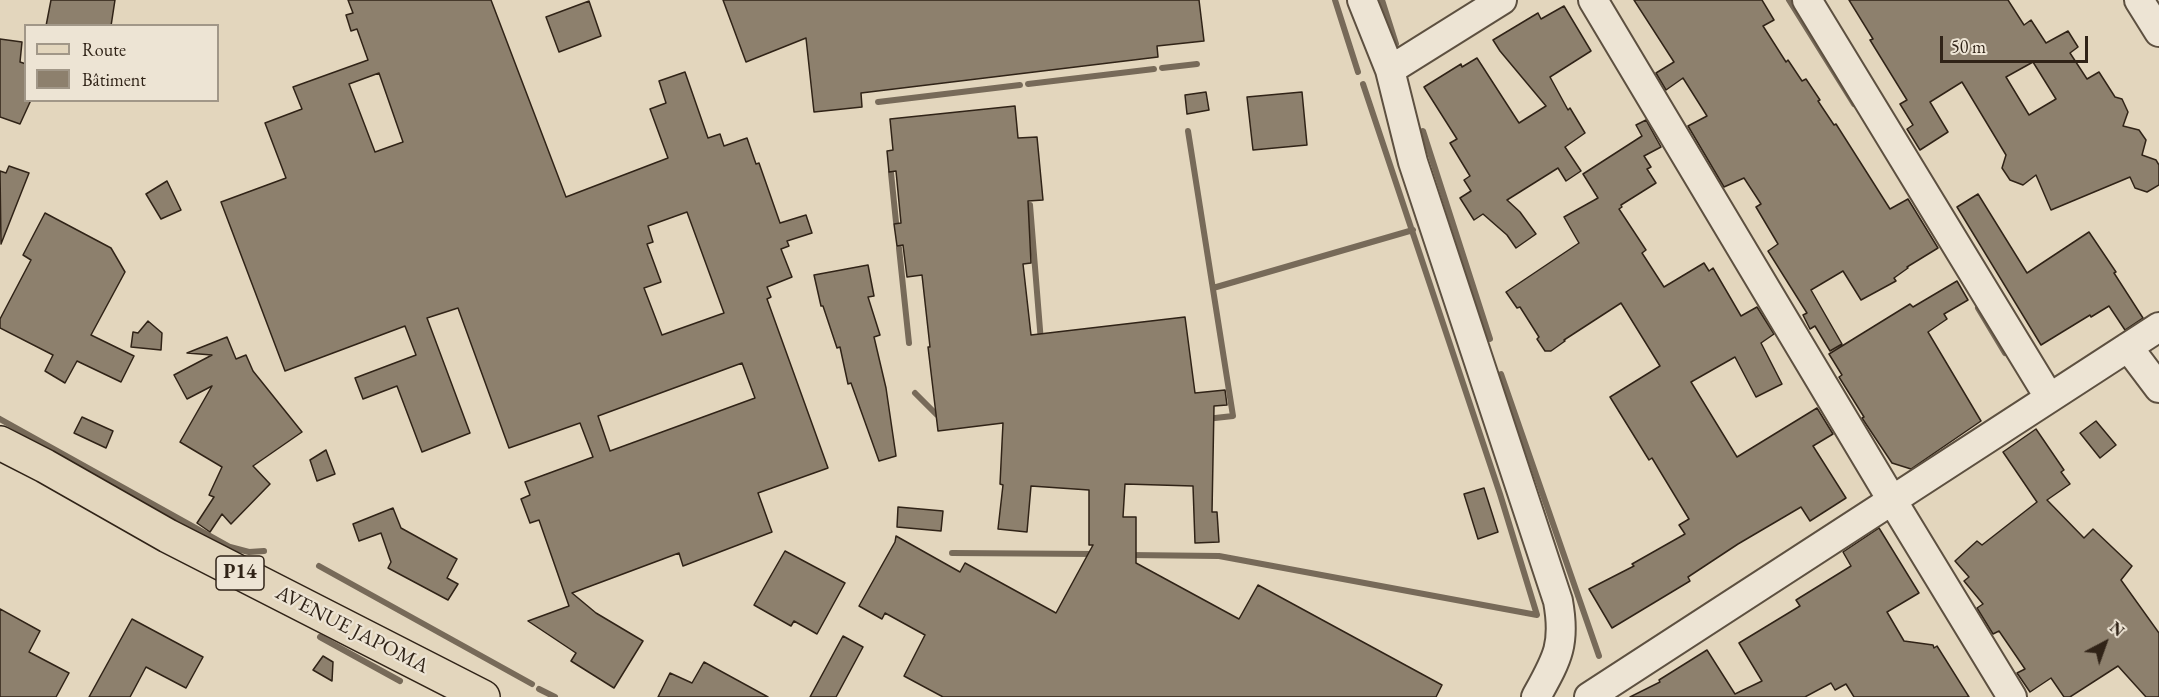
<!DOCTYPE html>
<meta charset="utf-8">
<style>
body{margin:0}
#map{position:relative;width:2159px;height:697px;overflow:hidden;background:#e3d6bd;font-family:"EB Garamond",serif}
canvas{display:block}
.legend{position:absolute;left:24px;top:24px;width:195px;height:78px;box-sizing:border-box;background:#ede4d4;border:2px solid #a19788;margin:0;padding:8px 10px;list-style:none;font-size:18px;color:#302317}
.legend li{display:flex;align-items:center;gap:12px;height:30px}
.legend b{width:30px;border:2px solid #a19788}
.north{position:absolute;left:2075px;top:613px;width:60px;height:60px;-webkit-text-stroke:4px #ede4d4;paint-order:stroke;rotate:41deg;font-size:16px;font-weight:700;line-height:24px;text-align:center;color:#302317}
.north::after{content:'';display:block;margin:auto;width:21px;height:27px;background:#302317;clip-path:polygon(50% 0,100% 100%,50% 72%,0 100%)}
.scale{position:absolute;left:1940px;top:36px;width:148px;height:27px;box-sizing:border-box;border:3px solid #302317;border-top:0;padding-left:8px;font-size:18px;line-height:21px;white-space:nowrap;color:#302317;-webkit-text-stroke:4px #ede4d4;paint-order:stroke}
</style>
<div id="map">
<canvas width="2159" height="697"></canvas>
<ul class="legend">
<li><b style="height:8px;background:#e3d6bd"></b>Route</li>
<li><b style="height:16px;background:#8d806d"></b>Bâtiment</li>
</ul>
<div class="north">N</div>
<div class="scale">50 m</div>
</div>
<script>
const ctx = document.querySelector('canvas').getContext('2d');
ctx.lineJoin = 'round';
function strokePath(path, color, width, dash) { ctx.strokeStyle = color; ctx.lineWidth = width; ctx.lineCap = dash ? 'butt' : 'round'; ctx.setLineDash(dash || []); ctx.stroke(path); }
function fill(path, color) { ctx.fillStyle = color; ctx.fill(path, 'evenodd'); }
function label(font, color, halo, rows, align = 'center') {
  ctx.font = font + ' "EB Garamond",serif'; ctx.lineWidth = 4.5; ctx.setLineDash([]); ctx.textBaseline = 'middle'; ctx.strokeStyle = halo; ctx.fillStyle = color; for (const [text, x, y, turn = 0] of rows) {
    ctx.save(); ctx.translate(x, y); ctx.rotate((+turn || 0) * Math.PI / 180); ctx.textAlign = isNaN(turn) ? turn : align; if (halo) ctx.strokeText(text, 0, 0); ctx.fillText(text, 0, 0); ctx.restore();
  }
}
strokePath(new Path2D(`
 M 1335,0 L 1358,72
 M 1382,0 L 1396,44
 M 1789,0 L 1854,104
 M 1162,68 L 1197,64
 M 1028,84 L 1154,69
 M 878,102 L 1020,85
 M 1188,131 L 1233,416 L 1206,419
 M 1419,144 L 1423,131 L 1490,339
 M 891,173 L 896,222
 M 1030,205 L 1041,342
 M 899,248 L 909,343
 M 1213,288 L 1413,230
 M 1978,308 L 2005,353
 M 1501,374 L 1599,656
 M 915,393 L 937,415
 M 0,419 L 230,547 L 249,552 L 264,551
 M 952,553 L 1095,554
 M 1129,555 L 1219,556 L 1537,615 L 1500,494 L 1363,84
 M 319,566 L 532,684
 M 320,637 L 400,681
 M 539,689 L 555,697`), '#776a59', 6);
const building = new Path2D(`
 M 51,0 L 115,0 L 111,26 L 46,26 Z
 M 348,0 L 491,0 L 566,197 L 668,158 L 650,109 L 666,103 L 659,81 L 685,72 L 708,138 L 720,134 L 724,146 L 747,138 L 756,164 L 759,163 L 780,223 L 806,215 L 812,233 L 787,241 L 789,246 L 781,249 L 792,277 L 767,287 L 771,297 L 767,299 L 828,468 L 758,493 L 772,532 L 683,566 L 679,553 L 572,593 L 596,613 L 643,641 L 614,688 L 571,661 L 576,653 L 528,621 L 569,606 L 539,520 L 530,523 L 521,499 L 530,495 L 525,482 L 593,457 L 580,423 L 509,448 L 458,308 L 427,318 L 470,433 L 422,452 L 397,386 L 363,399 L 355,378 L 416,355 L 405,326 L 285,371 L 221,202 L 286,178 L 265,123 L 302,109 L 293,87 L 368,60 L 357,29 L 351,31 L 346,15 L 353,13 ZM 379,73 L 403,142 L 375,152 L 349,84 ZM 687,212 L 724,313 L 662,335 L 644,288 L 661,282 L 647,244 L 653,242 L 648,226 ZM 742,363 L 755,398 L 610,451 L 598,416 Z
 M 723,0 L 1199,0 L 1204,41 L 1157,46 L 1158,57 L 861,93 L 862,107 L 814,112 L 806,38 L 746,62 Z
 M 1634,0 L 1762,0 L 1774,20 L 1763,26 L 1786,62 L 1788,60 L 1802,81 L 1806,79 L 1820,100 L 1818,101 L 1834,125 L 1836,124 L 1890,209 L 1908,199 L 1938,248 L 1907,267 L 1908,268 L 1894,278 L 1896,281 L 1861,300 L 1843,271 L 1811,290 L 1842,344 L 1830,351 L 1815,326 L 1810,329 L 1803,315 L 1807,313 L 1768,251 L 1778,244 L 1756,207 L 1761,204 L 1744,178 L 1724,187 L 1688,126 L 1707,116 L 1683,78 L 1666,90 L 1656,73 L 1674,62 Z
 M 1849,0 L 2008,0 L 2024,25 L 2031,20 L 2046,43 L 2068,31 L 2078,47 L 2070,53 L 2087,79 L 2099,72 L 2115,97 L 2122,99 L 2128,112 L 2123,126 L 2139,130 L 2146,140 L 2142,155 L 2156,160 L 2159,165 L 2159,185 L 2147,192 L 2135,188 L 2130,177 L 2051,210 L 2036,175 L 2023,185 L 2010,180 L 2002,168 L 2006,155 L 1962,82 L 1930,102 L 1948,132 L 1920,150 L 1907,129 L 1913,125 L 1900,104 L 1907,100 L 1870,40 L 1873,39 ZM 2033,62 L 2056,99 L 2029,115 L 2006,77 Z
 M 589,1 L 601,36 L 559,52 L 546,17 Z
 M 1564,6 L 1591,51 L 1550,77 L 1568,110 L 1570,108 L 1585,133 L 1565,147 L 1581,171 L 1566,181 L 1558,168 L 1507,200 L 1520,212 L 1536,234 L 1516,248 L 1507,235 L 1483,214 L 1474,220 L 1460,198 L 1471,191 L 1464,180 L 1470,176 L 1450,143 L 1457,139 L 1424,87 L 1461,64 L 1462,67 L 1477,58 L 1519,123 L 1546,106 L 1500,51 L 1493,40 L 1538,13 L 1541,19 Z
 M 0,39 L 22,42 L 20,62 L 26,64 L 26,100 L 31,100 L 20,124 L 0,117 Z
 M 1206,92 L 1209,110 L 1187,114 L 1185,95 Z
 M 1302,92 L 1307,145 L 1253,150 L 1247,97 Z
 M 1015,106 L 1018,138 L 1037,137 L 1043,200 L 1028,201 L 1031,263 L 1023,264 L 1031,335 L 1185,317 L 1195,393 L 1225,390 L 1227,405 L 1214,406 L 1212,512 L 1217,512 L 1219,542 L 1195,543 L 1193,486 L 1125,484 L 1123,517 L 1136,517 L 1136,563 L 1239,619 L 1258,585 L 1442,685 L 1436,697 L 943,697 L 904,676 L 925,635 L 885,613 L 882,619 L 859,606 L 895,542 L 896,536 L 960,572 L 965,563 L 1056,613 L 1093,545 L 1089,545 L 1089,490 L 1031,486 L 1027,532 L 998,529 L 1003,485 L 1000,484 L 1003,423 L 938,431 L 928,347 L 930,347 L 922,275 L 907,277 L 903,245 L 897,246 L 894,224 L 901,223 L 896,171 L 889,172 L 887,151 L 893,150 L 890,119 Z
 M 1646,120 L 1661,147 L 1644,156 L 1651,167 L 1647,169 L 1656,183 L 1621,205 L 1622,207 L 1619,209 L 1646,250 L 1642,253 L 1664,287 L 1704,263 L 1709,271 L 1713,268 L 1741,316 L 1757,307 L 1774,334 L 1761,343 L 1782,384 L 1756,397 L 1735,357 L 1691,382 L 1737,457 L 1817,408 L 1833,434 L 1813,446 L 1846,498 L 1810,521 L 1801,507 L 1738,544 L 1688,577 L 1690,581 L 1612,628 L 1589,589 L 1634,566 L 1632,564 L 1685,534 L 1679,525 L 1689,519 L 1652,458 L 1649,460 L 1610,397 L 1660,366 L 1621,303 L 1564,340 L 1565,341 L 1551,351 L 1545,351 L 1537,339 L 1539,337 L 1520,307 L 1517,308 L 1506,292 L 1579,243 L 1564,217 L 1598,198 L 1583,174 L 1642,136 L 1636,125 Z
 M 9,166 L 29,173 L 1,244 L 0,171 L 6,173 Z
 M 167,181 L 181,210 L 161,219 L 146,194 Z
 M 1978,194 L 2027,273 L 2089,232 L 2116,272 L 2114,273 L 2143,318 L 2125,330 L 2109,306 L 2091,317 L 2090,315 L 2041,345 L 1957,207 Z
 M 45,213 L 111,248 L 125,272 L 91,335 L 134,356 L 121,382 L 77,361 L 65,383 L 45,371 L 53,355 L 0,328 L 0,319 L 31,260 L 23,255 Z
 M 868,265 L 874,296 L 868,297 L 880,335 L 874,337 L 886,388 L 896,456 L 879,461 L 851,383 L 848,384 L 840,347 L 837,348 L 823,306 L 821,306 L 814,275 Z
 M 1957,281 L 1968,300 L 1944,314 L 1947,319 L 1928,332 L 1981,421 L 1911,469 L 1892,463 L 1862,418 L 1864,417 L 1839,377 L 1842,375 L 1829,354 L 1910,304 L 1913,307 Z
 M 148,321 L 162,333 L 161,350 L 131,347 L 133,332 L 138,333 Z
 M 227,337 L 236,359 L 246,355 L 253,371 L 302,432 L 253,466 L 270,484 L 231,524 L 222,514 L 210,532 L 197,523 L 214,497 L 209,495 L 222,467 L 180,442 L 212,386 L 187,399 L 174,375 L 212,355 L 187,353 Z
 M 82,417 L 113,431 L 106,448 L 74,433 Z
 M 2096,421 L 2116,445 L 2100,458 L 2080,433 Z
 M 2036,429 L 2064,470 L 2061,472 L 2070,484 L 2047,500 L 2084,538 L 2093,529 L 2132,566 L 2121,580 L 2159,633 L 2159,697 L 2146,697 L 2118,666 L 2070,697 L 2064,697 L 2051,678 L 2030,692 L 2017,673 L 2025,669 L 1999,631 L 1993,634 L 1977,608 L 1983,604 L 1964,581 L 1969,577 L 1955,561 L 1977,541 L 1982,545 L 2037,502 L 2003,452 Z
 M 326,450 L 335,474 L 317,481 L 310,460 Z
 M 1484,488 L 1498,532 L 1478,539 L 1464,494 Z
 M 898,507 L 943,511 L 941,531 L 897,527 Z
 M 393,508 L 401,528 L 457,559 L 447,578 L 458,584 L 448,600 L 388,568 L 391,562 L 381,533 L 359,541 L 353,524 Z
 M 1879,528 L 1919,593 L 1887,612 L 1904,641 L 1933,645 L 1934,648 L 1937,646 L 1969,697 L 1854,697 L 1846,684 L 1835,690 L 1831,683 L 1805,697 L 1630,697 L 1660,682 L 1659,680 L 1707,650 L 1735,694 L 1762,681 L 1739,643 L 1800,606 L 1796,600 L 1851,566 L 1843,552 Z
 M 785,551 L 845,583 L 817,634 L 794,621 L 791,626 L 754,605 Z
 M 0,609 L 40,631 L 29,652 L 69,673 L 56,697 L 0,697 Z
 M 132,619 L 203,657 L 186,688 L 146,667 L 130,697 L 89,697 Z
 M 843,636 L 863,647 L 836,697 L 810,697 Z
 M 323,656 L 333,662 L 332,681 L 313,670 Z
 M 704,662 L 768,697 L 658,697 L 670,673 L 692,683 Z`);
fill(building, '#8d806d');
strokePath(building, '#302317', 1.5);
const minor = new Path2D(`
 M 1362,0 L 1390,70 L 1413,162 L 1558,601 C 1566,645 1557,659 1536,697
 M 1593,0 L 1892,500 L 2012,697
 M 1807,0 L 2049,397
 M 2139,0 L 2159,32
 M 1390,70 L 1502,0
 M 2128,347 L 2159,388
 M 1589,697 L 2159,327`);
const major = new Path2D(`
 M 0,443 L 45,466 L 168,536 L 483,697`);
strokePath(minor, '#5d5040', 32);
strokePath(major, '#302317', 36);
strokePath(minor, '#ede4d4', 28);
strokePath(major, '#e3d6bd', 33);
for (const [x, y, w] of [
 [240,573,48]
]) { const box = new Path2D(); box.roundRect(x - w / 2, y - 17, w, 34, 4.5); ctx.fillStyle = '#ede4d4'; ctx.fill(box); strokePath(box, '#302317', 1.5); }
label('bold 20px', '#302317', null, [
 ["P14",240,573]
]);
label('21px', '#302317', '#ede4d4', [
 ["AVENUE JAPOMA",352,630,27]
]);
</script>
